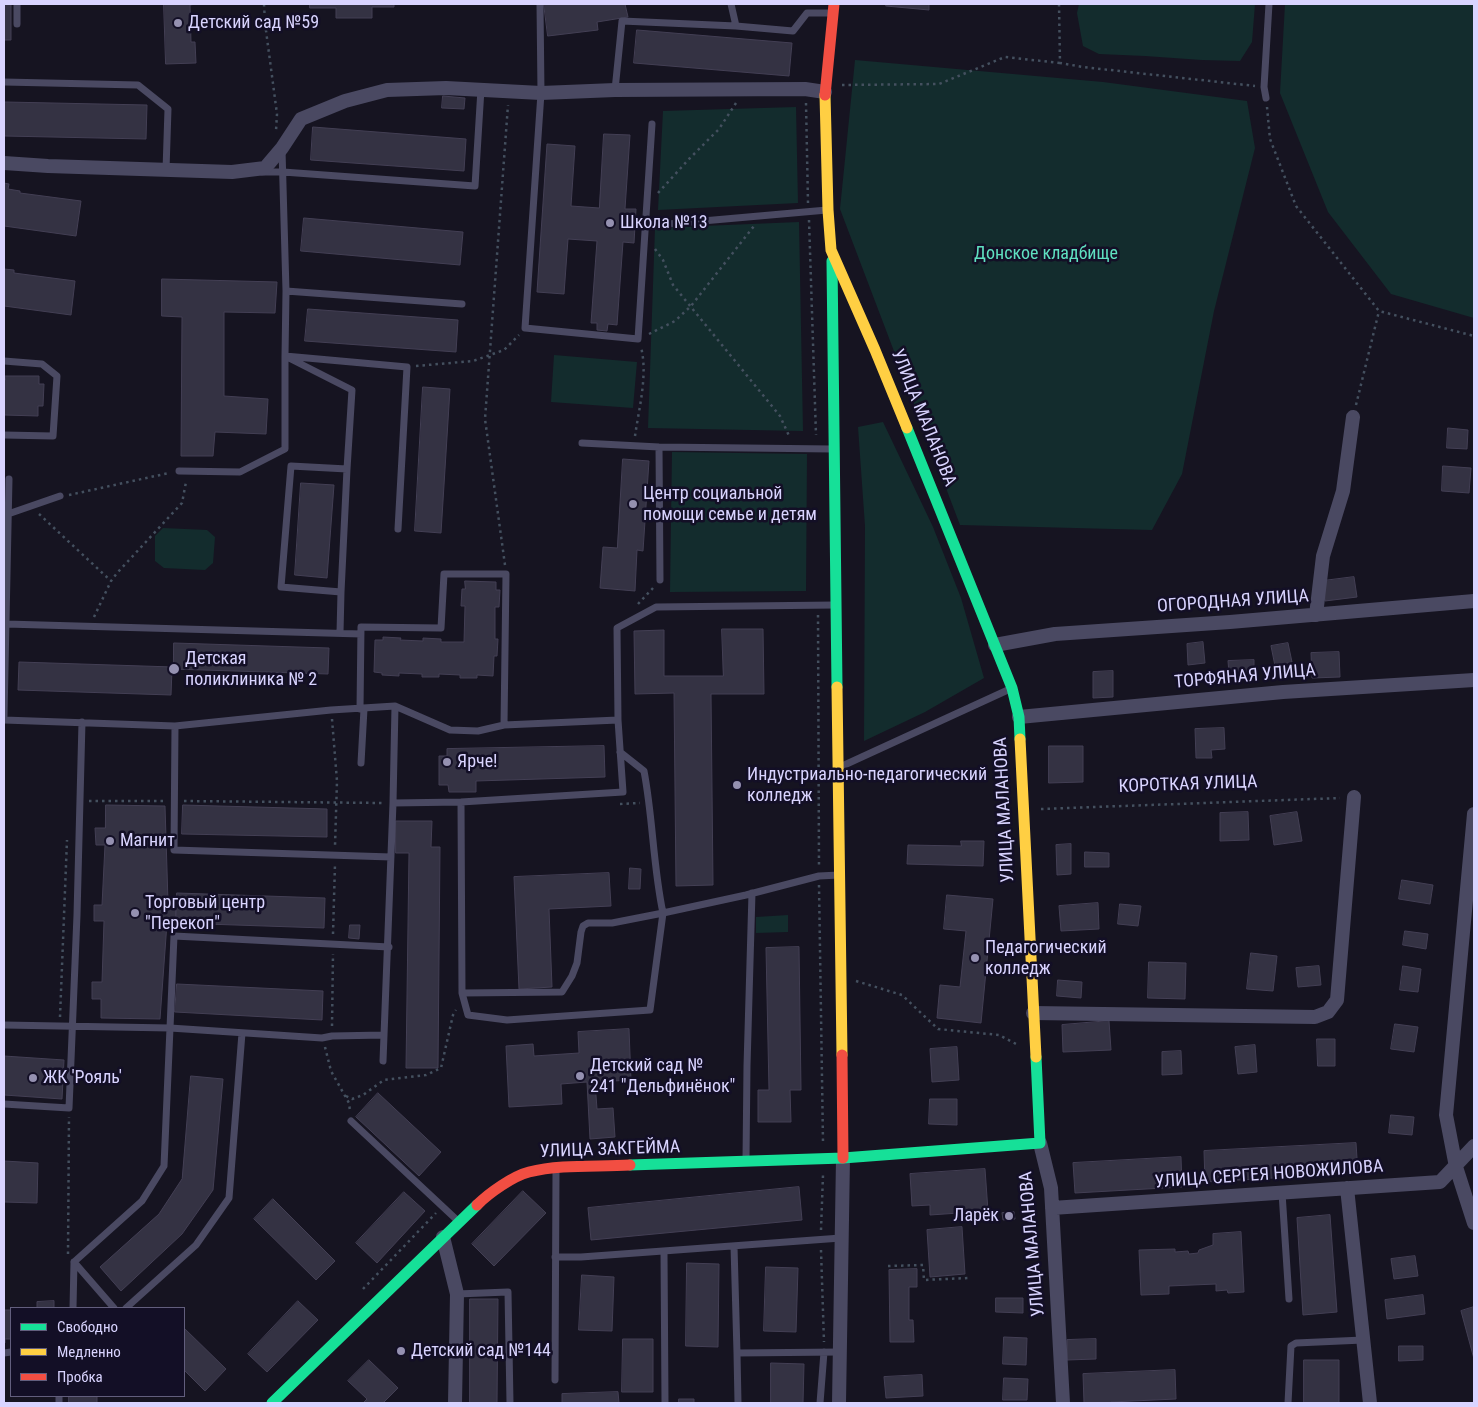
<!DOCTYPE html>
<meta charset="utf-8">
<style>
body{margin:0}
#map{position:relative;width:1478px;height:1407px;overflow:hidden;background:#161421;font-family:"Roboto Condensed",sans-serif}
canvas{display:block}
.frame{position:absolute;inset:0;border:5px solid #d9d4ff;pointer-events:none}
.legend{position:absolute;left:10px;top:1307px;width:175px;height:90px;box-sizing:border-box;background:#130f26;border:1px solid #625e7d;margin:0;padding:6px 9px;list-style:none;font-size:15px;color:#d9d4ff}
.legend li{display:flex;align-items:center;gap:10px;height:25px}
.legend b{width:25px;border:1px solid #625e7d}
</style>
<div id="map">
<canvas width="1478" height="1407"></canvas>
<div class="frame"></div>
<ul class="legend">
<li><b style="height:6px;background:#16e098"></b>Свободно</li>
<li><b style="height:6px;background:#ffcf43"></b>Медленно</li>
<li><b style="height:6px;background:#f24e42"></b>Пробка</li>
</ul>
</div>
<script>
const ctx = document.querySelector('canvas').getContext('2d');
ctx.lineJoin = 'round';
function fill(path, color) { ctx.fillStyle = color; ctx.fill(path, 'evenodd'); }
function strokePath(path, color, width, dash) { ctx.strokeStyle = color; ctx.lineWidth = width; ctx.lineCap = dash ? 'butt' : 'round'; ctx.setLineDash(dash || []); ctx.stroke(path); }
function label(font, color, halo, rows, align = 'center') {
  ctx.font = font + ' "Roboto Condensed",sans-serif'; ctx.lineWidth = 5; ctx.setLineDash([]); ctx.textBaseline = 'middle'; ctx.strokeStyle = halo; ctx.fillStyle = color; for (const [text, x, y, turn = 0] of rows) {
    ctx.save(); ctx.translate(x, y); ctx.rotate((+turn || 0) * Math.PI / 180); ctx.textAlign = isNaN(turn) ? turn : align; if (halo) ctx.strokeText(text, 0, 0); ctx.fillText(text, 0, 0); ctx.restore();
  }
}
fill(new Path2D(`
 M 1079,4 L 1255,4 L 1252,42 L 1240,61 L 1202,60 L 1145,56 L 1099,54 L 1083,46 L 1077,13 Z
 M 1285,4 L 1474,4 L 1474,318 L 1391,294 L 1328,212 L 1280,93 Z
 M 855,60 L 1103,82 L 1247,101 L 1255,148 L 1214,311 L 1182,474 L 1152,530 L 960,525 L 840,209 Z
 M 796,107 L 798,203 L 658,210 L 663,111 Z
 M 799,222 L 803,431 L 648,428 L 655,228 Z
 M 554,355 L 637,362 L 633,408 L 551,402 Z
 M 883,422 L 933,527 L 961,598 L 984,678 L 925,712 L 864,741 L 865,526 L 858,427 Z
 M 672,452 L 807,454 L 806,591 L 670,592 Z
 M 163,528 L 207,530 L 215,537 L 213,563 L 205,570 L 164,568 L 155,561 L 155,536 Z
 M 788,915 L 788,932 L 756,933 L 756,917 Z`), '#132c2d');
const building = new Path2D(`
 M 4,4 L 11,4 L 11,40 L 4,40 Z
 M 164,4 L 196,4 L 190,5 L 191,42 L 195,42 L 196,63 L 166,64 Z
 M 310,4 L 394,4 L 394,7 L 372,7 L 372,18 L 336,18 L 336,8 L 310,8 Z
 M 544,4 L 625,4 L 628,17 L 597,22 L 598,30 L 548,36 Z
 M 887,4 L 929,4 L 929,10 L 886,6 Z
 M 637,30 L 792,43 L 789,76 L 634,63 Z
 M 443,96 L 465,98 L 464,109 L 442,108 Z
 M 5,102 L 147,105 L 146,139 L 4,136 Z
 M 313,127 L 466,139 L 464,171 L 311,160 Z
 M 604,134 L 630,135 L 625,209 L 636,209 L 634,243 L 623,242 L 617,325 L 608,324 L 607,331 L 597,330 L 597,323 L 591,323 L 597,241 L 568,239 L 564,294 L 537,292 L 547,144 L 575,146 L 571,206 L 599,208 Z
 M 4,183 L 9,184 L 8,189 L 20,191 L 20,193 L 81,201 L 76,236 L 4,226 Z
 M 304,218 L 463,232 L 460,265 L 301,251 Z
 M 4,269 L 14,270 L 14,273 L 75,281 L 71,315 L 4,306 Z
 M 162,279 L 277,282 L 275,313 L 224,312 L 224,396 L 268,399 L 266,434 L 215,432 L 213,456 L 181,456 L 182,317 L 162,316 Z
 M 308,309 L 458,320 L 456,352 L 305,341 Z
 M 5,376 L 39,376 L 39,384 L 44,384 L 43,406 L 38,406 L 38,416 L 4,415 L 4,380 L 5,380 Z
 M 423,387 L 450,389 L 441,533 L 415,531 Z
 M 1448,428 L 1468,430 L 1467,449 L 1447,448 Z
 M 623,459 L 649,461 L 643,551 L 637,550 L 635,591 L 600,588 L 603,547 L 617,548 Z
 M 1443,466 L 1471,468 L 1469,493 L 1442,491 Z
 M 301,483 L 334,485 L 327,578 L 295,575 Z
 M 1354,577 L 1357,597 L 1325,601 L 1323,581 Z
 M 465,581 L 496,582 L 496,590 L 500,590 L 499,607 L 495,607 L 495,639 L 498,639 L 497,656 L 494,656 L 493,676 L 477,675 L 477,678 L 460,678 L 460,675 L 439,674 L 439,677 L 422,677 L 422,674 L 399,673 L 399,676 L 382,675 L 382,673 L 374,672 L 375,640 L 383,640 L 383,637 L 401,638 L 400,640 L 423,641 L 423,638 L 441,639 L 441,642 L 464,642 L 465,606 L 461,606 L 462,589 L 465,589 Z
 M 722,629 L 763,629 L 764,694 L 711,694 L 713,885 L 676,886 L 674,693 L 635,694 L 634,631 L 664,630 L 664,676 L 723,676 Z
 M 1203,642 L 1205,663 L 1188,665 L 1187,644 Z
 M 174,643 L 329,648 L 328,674 L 172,669 L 171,695 L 18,690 L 19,662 L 173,667 Z
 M 1288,643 L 1292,662 L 1275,666 L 1271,646 Z
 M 1339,652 L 1340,677 L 1312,678 L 1311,653 Z
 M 1254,660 L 1254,672 L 1229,673 L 1228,661 Z
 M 1113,671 L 1113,697 L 1093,698 L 1093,672 Z
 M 1224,728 L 1225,749 L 1211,750 L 1212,758 L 1196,758 L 1195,729 Z
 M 604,746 L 605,777 L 476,781 L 476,792 L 449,792 L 448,785 L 439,785 L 439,756 L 447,756 L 447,749 Z
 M 1049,746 L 1083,746 L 1083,782 L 1049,783 Z
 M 106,805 L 165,806 L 168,902 L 176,903 L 176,923 L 167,923 L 160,1019 L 101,1018 L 101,999 L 92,999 L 92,982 L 102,982 L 104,921 L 94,921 L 94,905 L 102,905 L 105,845 L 96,845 L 95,828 L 105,828 Z
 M 183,805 L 327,809 L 327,837 L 182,834 Z
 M 1248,812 L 1249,840 L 1220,841 L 1220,813 Z
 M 1297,812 L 1302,841 L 1274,845 L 1270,816 Z
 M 396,821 L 432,821 L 431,847 L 440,847 L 438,1068 L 406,1068 L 409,853 L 396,853 Z
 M 961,841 L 984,841 L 983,866 L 907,864 L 908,845 L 961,846 Z
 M 1071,844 L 1071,874 L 1057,875 L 1056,845 Z
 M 1085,852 L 1109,853 L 1109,867 L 1085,867 Z
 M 630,868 L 641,869 L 640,889 L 629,889 Z
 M 609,873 L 611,906 L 549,909 L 552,987 L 519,989 L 514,877 Z
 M 1402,880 L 1433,885 L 1430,904 L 1399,899 Z
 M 177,893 L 325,898 L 324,928 L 176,923 Z
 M 947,895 L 993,899 L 981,1023 L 937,1018 L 940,985 L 960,987 L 966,931 L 944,929 Z
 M 1098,903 L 1099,929 L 1061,931 L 1059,906 Z
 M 1120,904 L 1141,906 L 1138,926 L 1118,924 Z
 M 350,925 L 360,925 L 359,939 L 349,938 Z
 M 1405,931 L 1428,934 L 1426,949 L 1403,945 Z
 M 799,947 L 801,1090 L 790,1090 L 791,1122 L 758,1122 L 758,1090 L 769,1090 L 766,948 Z
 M 1251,953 L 1277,956 L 1273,991 L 1247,989 Z
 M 1149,962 L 1186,963 L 1185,999 L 1148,998 Z
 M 1319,966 L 1321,985 L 1298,987 L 1296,968 Z
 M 1403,966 L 1421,969 L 1418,992 L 1400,990 Z
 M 1058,980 L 1082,982 L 1081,998 L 1057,996 Z
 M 177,984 L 323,991 L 322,1020 L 175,1012 Z
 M 1109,1021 L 1111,1050 L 1063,1052 L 1062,1025 Z
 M 1395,1024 L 1418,1027 L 1414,1052 L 1391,1049 Z
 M 629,1029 L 631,1080 L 595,1082 L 597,1109 L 613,1108 L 615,1137 L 590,1139 L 587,1082 L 561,1084 L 562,1104 L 509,1107 L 506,1046 L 533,1044 L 534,1056 L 579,1053 L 578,1032 Z
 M 1317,1039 L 1335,1039 L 1335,1066 L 1318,1066 Z
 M 1255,1045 L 1257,1072 L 1238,1074 L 1235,1047 Z
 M 957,1047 L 959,1080 L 932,1082 L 930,1049 Z
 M 1181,1051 L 1182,1074 L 1162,1075 L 1162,1052 Z
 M 4,1056 L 64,1060 L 62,1099 L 4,1095 Z
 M 191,1076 L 223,1079 L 213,1190 L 182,1234 L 121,1291 L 100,1267 L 159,1214 L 182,1179 Z
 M 378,1093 L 441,1152 L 419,1176 L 356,1117 Z
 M 930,1099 L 957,1099 L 957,1125 L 929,1124 Z
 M 1391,1115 L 1414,1117 L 1412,1135 L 1389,1133 Z
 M 1356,1143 L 1358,1173 L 1205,1182 L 1204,1151 Z
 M 1181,1157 L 1182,1187 L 1075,1193 L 1073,1163 Z
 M 4,1161 L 38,1163 L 37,1203 L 4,1202 Z
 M 985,1169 L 988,1211 L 930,1215 L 930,1205 L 912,1206 L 910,1174 Z
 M 799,1187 L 802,1220 L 591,1240 L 588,1208 Z
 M 523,1191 L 546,1213 L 494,1266 L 472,1244 Z
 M 404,1192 L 425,1211 L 377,1263 L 356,1243 Z
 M 273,1199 L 335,1261 L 316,1280 L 254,1219 Z
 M 1014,1212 L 1015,1219 L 1003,1220 L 1002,1213 Z
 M 1330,1215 L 1337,1312 L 1303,1315 L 1297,1218 Z
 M 962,1227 L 965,1274 L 930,1277 L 927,1230 Z
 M 1241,1232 L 1244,1292 L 1228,1293 L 1227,1290 L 1216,1291 L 1216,1284 L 1169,1286 L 1169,1294 L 1141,1295 L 1139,1250 L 1175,1249 L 1175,1252 L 1188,1251 L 1189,1254 L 1198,1253 L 1199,1250 L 1213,1245 L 1213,1234 Z
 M 1415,1256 L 1418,1276 L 1394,1279 L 1391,1259 Z
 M 687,1263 L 719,1264 L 718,1347 L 686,1346 Z
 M 766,1267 L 798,1268 L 796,1332 L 764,1331 Z
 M 917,1269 L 917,1287 L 909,1287 L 909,1320 L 913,1320 L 914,1342 L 890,1342 L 889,1270 Z
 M 582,1275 L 614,1277 L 612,1331 L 579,1330 Z
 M 1423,1295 L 1425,1314 L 1387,1319 L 1385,1300 Z
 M 996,1298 L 1023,1298 L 1023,1313 L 996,1312 Z
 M 470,1299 L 498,1299 L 497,1403 L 470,1403 Z
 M 54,1301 L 54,1308 L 37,1308 L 37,1302 Z
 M 298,1301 L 318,1320 L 267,1372 L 248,1354 Z
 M 1474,1307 L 1474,1359 L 1461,1311 Z
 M 4,1310 L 11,1310 L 11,1339 L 5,1339 L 5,1343 L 4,1343 Z
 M 184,1328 L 226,1369 L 205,1391 L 184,1370 Z
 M 1004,1337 L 1027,1338 L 1026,1365 L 1003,1364 Z
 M 623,1339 L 653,1339 L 653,1392 L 622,1392 Z
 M 1096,1339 L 1096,1359 L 1067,1360 L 1067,1340 Z
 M 1399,1346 L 1423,1346 L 1423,1360 L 1399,1361 Z
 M 369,1360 L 398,1388 L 383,1403 L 363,1403 L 367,1399 L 348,1381 Z
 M 1304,1360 L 1339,1360 L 1339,1403 L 1304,1403 Z
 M 771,1363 L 804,1364 L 803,1403 L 771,1403 Z
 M 1175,1370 L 1176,1399 L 1111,1402 L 1112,1403 L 1084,1403 L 1083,1374 Z
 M 922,1375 L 923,1396 L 886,1398 L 884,1377 Z
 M 1004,1378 L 1028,1379 L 1027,1400 L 1003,1400 Z
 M 618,1392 L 619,1403 L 562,1403 L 562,1394 Z
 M 69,1396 L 97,1396 L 97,1403 L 69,1403 Z
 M 679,1399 L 694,1399 L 694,1403 L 679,1403 Z`);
fill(building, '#343243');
strokePath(building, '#433f54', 1);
strokePath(new Path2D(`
 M 264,4 L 265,23 L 277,114 L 276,131
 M 1059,4 L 1060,63 L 1083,67 L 1255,86
 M 842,85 L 939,84 L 1005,57 L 1060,63
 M 806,103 L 808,203
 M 1267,107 L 1270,139 L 1296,206 L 1379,311 L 1474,336
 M 658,193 L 689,159 L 719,129 L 736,103
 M 809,220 L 816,435
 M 655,249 L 663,260 L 673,285 L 780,416 L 790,438
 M 649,334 L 675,321 L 691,306 L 754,226
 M 416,366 L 473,361 L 504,350 L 519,335
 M 1356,405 L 1379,311
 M 635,436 C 639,408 648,375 641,347
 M 69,495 L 169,473
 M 39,514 L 111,581
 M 505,565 L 485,419 L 508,105
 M 638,604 L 653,588
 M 818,615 L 819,867
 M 94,617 L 111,581 L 117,573 L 182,503 L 186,482
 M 332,719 L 337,781 L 335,846
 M 89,801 L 163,801
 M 184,801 L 383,803
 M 620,804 L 640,803
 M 1041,809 L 1340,798
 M 819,885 L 823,1142
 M 333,934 L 335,864
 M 856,981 L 902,995 L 938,1029 L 999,1035 L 1018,1045
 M 60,1017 L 67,840
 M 332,1026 L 333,954
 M 325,1047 L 331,1071 L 349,1103 L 350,1111
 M 346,1096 L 352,1099 L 363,1095 L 384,1080 L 426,1075 L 441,1068 L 453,1015 L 456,1010
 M 821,1230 L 823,1175
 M 821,1250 L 824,1342
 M 68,1254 L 69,1117
 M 888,1266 L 923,1265 L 924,1280 L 968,1278
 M 363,1289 L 436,1213`), '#44505f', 2.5, [2.5, 4]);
strokePath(new Path2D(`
 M 540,4 L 541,93 L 525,328 L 638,339 L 652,124
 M 731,4 L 736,26
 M 17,24 L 17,4
 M 4,82 L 138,85 L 168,109 L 166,170
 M 615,90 L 622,21 L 736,26 L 793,31 L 807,13 L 830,13
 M 1266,98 L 1264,87 L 1269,4
 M 282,150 L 286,291 L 462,304
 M 262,172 L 283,172 L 475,186 L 481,89
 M 646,226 L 827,210
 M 286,291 L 285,356 L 407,367 L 398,529
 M 4,361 L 42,364 L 57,376 L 53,436 L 4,435
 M 582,443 L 659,447 L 832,449
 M 659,447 L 660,580
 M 179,471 L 240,472 L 285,449 L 285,356 L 352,390 L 347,469 L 291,466 L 281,587 L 341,592 L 347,469
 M 8,514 L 60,496
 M 6,624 L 361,634
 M 340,633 L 341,592
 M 395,706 L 393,803 L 461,802 L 623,792 L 618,720
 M 360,709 L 361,627 L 441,628 L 444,574 L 506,574 L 504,725
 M 4,716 L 9,479
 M 4,720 L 175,726 L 331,710 L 395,706 L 450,730 L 478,731 L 504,725 L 618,720 L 617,628 L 656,607 L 835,605
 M 175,726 L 174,850 L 391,857
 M 620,752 L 644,771 C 653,818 653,866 663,913 L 746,895 L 819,876 L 839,875
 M 361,763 L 364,709
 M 840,767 L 1010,689
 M 461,802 L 462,993 L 468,1015 L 507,1020 L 650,1010 L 663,913 L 612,923 L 588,923 L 583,926 L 581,932 L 577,963 L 572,976 L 562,992 L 462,993
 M 4,1025 L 170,1028 L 322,1038 L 332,1036 L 384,1035
 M 383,1061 L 393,803
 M 4,1104 L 69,1108 L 77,915 L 82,722
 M 351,1121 L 458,1221
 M 746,1159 L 747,1066 L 752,893
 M 1282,1193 L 1289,1299
 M 734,1246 L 737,1353
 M 664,1251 L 665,1403
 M 555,1257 L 581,1257 L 841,1238
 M 457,1294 L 508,1292 L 510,1403
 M 73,1308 L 74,1262
 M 114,1308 L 74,1262 L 142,1201 L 164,1166 L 174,936 L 389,947
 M 126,1308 L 196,1245 L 229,1198 L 242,1033
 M 4,1353 L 11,1352
 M 555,1380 L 556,1171
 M 59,1396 L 59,1403
 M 738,1403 L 737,1353 L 840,1352
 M 820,1403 L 824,1352
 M 1288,1403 L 1291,1346 L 1296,1343 L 1363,1340`), '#4a4962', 7);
strokePath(new Path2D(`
 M 4,163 L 48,166 L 232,172 L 265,168 L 282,148 L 301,119 L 345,101 L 387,90 L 446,88 L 541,93 L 615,90 L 805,89 L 825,92
 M 1316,615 L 1323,556 L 1343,491 L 1353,417
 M 995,645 L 1055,634 L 1230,622 L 1474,601
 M 1019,717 L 1283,692 L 1474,680
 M 1474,814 L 1446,1115 L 1456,1167 L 1474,1223
 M 1033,1013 L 1315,1017 L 1328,1012 L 1337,1000 L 1354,797
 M 1040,1143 L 1051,1188 L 1063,1403
 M 1347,1188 L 1370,1403
 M 1052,1208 L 1440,1182 L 1474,1146
 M 443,1237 L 457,1294 L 455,1403
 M 839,1403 L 843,1158`), '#4a4962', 14);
strokePath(new Path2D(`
 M 832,261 L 837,687
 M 907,428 L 1012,688 L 1019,717 L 1020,739
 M 630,1165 L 843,1158 L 1040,1143 L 1036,1057
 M 272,1403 L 477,1205`), '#16e098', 11);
strokePath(new Path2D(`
 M 825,95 L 828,210 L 831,250 L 875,350 L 907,428
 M 837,687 L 842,1055
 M 1020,739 L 1036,1057`), '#ffcf43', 11);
strokePath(new Path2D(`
 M 825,95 L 834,4
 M 842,1055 L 843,1158
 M 477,1205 C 489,1193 513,1176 529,1172 C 561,1164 597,1167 630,1165`), '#f24e42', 11);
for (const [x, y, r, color] of [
 [178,23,5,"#9591b1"],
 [610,223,5,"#9591b1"],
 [633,504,5,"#9591b1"],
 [174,669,6,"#9591b1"],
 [447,762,5,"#9591b1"],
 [737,785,5,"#9591b1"],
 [110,841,5,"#9591b1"],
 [135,913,5,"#9591b1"],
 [975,958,5,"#9591b1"],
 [580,1076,5,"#9591b1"],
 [33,1078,5,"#9591b1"],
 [1009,1216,5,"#9591b1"],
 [401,1351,5,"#9591b1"]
]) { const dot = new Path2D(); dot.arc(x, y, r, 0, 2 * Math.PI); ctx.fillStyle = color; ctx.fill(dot); strokePath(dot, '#130f26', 2); }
label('18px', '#d9d4ff', '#130f26', [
 ["Детский сад №59",188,23],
 ["Школа №13",620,223],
 ["Центр социальной",643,494],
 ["помощи семье и детям",643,515],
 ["Детская",185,659],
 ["поликлиника № 2",185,680],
 ["Ярче!",457,762],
 ["Индустриально-педагогический",747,775],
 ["колледж",747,796],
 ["Магнит",120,841],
 ["Торговый центр",145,903],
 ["\"Перекоп\"",145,924],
 ["Педагогический",985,948],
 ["колледж",985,969],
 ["Детский сад №",590,1066],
 ["241 \"Дельфинёнок\"",590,1087],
 ["ЖК 'Рояль'",43,1078],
 ["Ларёк",999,1216,"right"],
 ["Детский сад №144",411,1351]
], 'left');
label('18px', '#5fe0c0', '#130f26', [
 ["Донское кладбище",1046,254]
]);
label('18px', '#d9d4ff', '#130f26', [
 ["УЛИЦА МАЛАНОВА",923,418,68],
 ["ОГОРОДНАЯ УЛИЦА",1233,602,-4],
 ["ТОРФЯНАЯ УЛИЦА",1245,677,-5],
 ["КОРОТКАЯ УЛИЦА",1188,785,-2],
 ["УЛИЦА МАЛАНОВА",1005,810,-93],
 ["УЛИЦА ЗАКГЕЙМА",610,1150,-2],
 ["УЛИЦА СЕРГЕЯ НОВОЖИЛОВА",1269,1175,-4],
 ["УЛИЦА МАЛАНОВА",1033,1244,-95]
]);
</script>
